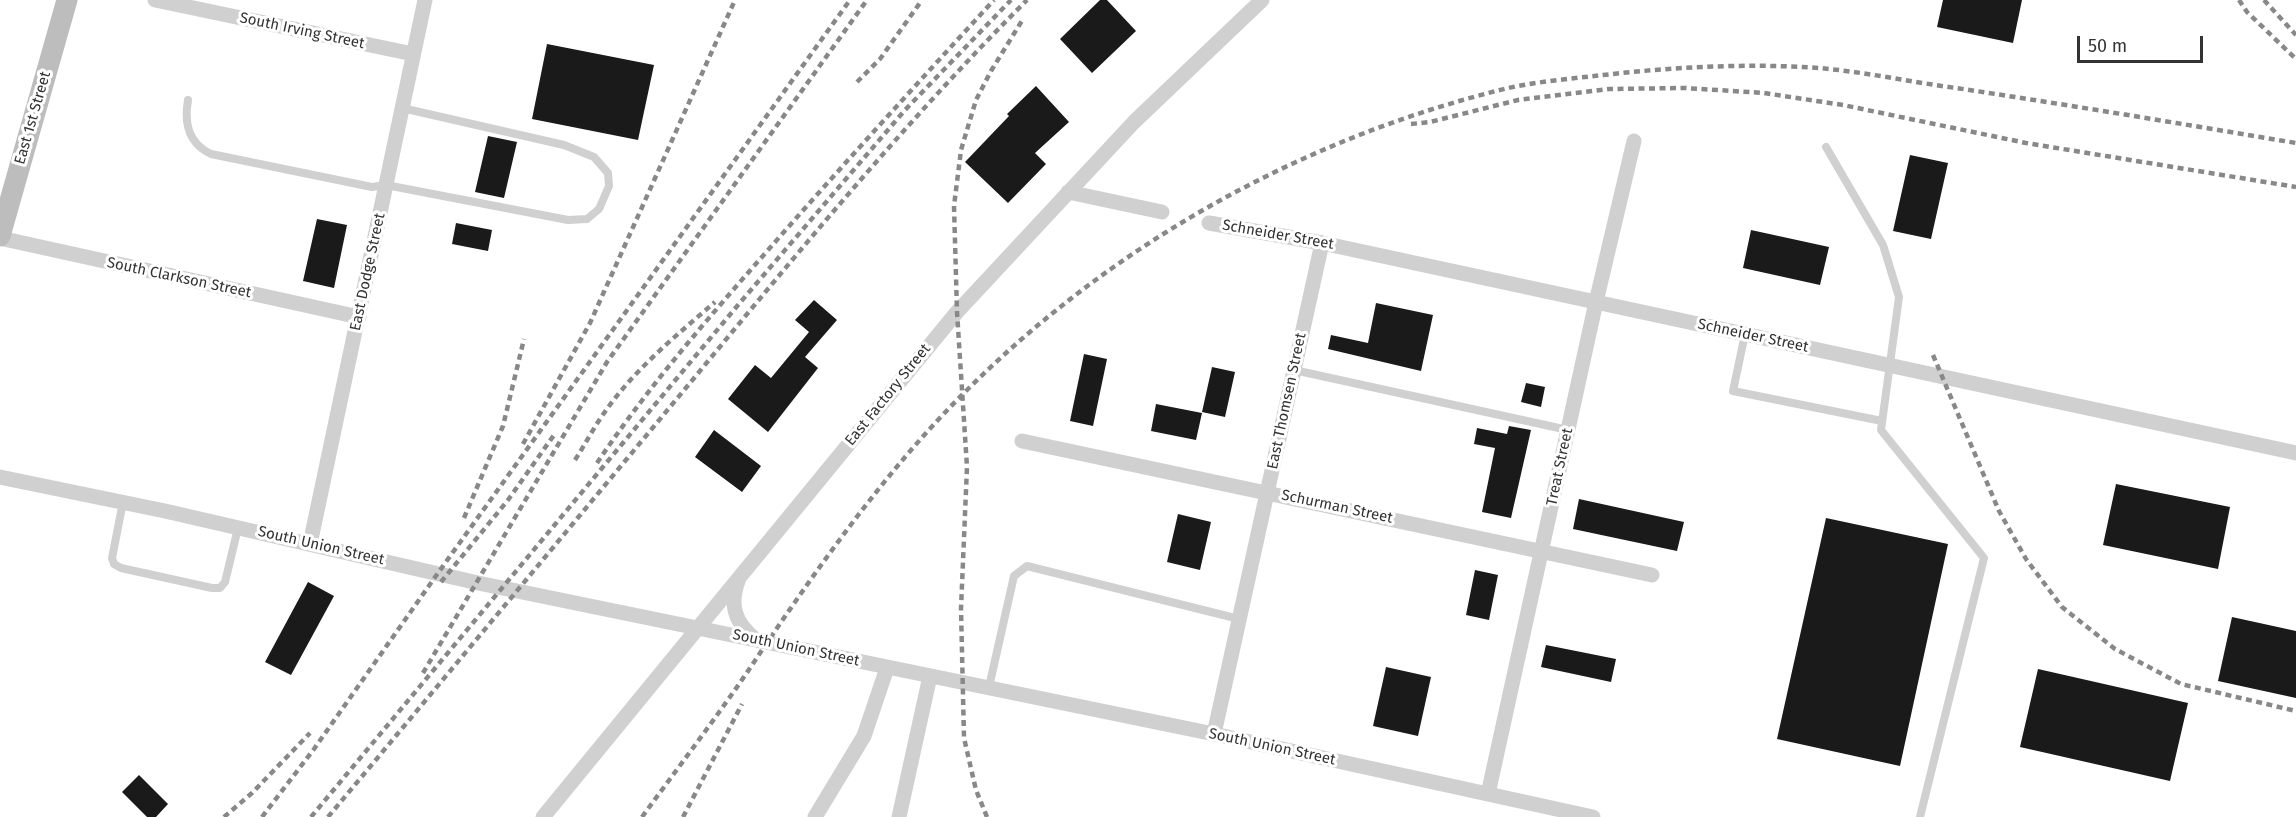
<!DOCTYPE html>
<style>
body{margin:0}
#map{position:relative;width:2296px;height:817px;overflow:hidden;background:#fff;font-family:"Fira Sans",sans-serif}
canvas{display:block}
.scale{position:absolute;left:2077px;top:36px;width:126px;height:27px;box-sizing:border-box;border:3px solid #333;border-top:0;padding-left:8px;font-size:18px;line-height:21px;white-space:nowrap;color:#333;-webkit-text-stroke:4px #fff;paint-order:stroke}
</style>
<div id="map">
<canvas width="2296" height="817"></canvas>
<div class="scale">50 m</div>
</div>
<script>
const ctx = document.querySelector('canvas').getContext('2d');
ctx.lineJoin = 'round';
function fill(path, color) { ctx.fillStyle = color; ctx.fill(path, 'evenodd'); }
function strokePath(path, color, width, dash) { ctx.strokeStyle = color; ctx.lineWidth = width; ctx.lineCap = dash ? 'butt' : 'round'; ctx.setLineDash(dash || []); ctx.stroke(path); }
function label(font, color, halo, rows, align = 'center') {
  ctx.font = font + ' "Fira Sans",sans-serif'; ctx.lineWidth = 6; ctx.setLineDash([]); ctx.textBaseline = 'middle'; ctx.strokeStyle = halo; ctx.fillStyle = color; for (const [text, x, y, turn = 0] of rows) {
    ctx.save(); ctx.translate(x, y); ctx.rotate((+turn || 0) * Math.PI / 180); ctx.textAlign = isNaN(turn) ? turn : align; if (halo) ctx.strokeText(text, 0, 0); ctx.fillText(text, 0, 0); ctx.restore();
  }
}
fill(new Path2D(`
 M 1100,0 L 1107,0 L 1136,31 L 1092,73 L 1060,39 Z
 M 1943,0 L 2022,0 L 2013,43 L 1937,27 Z
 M 547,44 L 654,65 L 638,140 L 532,119 Z
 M 1036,86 L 1069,122 L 1035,153 L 1046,164 L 1008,203 L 965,162 L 1009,116 L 1007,114 Z
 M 488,136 L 517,142 L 504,198 L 475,192 Z
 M 1910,155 L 1948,163 L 1931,239 L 1893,231 Z
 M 317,219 L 347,225 L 334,288 L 303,281 Z
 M 456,223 L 492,230 L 488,251 L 452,244 Z
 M 1751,230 L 1829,247 L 1820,285 L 1743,268 Z
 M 814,300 L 837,320 L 805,357 L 818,368 L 768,432 L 728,399 L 755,365 L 771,378 L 809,332 L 795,320 Z
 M 1376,303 L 1433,315 L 1421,371 L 1328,349 L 1331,335 L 1368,343 Z
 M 1084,354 L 1107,359 L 1093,426 L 1070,421 Z
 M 1212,367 L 1235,372 L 1225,417 L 1202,412 Z
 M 1526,383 L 1545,387 L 1541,407 L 1521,402 Z
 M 1156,404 L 1202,413 L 1196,440 L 1151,431 Z
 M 1509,426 L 1531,430 L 1511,518 L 1482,512 L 1495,448 L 1474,444 L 1477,428 L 1507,434 Z
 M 714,430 L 761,466 L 742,492 L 695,457 Z
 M 2116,484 L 2230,507 L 2218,569 L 2103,545 Z
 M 1579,499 L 1684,522 L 1677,551 L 1573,529 Z
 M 1178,514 L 1211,522 L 1200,570 L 1167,562 Z
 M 1826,518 L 1948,544 L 1900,766 L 1777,739 Z
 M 1475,570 L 1498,575 L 1489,620 L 1466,615 Z
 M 308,582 L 334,596 L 291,675 L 265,662 Z
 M 2232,617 L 2296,631 L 2296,698 L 2218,681 Z
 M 1546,645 L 1616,659 L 1611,682 L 1541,667 Z
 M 1386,667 L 1431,677 L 1418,736 L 1373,726 Z
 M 2038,669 L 2188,703 L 2170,781 L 2020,747 Z
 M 139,775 L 168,804 L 156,817 L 147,817 L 122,792 Z`), '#1a1a1a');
strokePath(new Path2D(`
 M 188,100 C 184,123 188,143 211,154 L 372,187 L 386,185 L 568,220 L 587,219 L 599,209 L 609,186 L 608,173 L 594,157 L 564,145 L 402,108
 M 1826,147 L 1883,245 L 1899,297 L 1881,430 L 1984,558 L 1920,817
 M 1745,334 L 1733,391 L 1882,421
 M 1294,370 L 1568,430
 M 123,502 L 112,558 L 114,564 L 121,568 L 212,588 L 220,588 L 225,582 L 238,528
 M 989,687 L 1014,576 L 1027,566 L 1239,619`), '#d0d0d0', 8);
strokePath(new Path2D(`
 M 155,0 L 413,54
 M 1068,192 L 1162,212
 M 1209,223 L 1322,243 L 2296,453
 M 0,238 L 359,317
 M 1022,441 L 1652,575
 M 0,477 L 165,511 L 478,583 L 1214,734 L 1593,817
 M 310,544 L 425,0
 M 738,581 C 729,605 735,623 755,639
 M 1214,734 L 1322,243
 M 1488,794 L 1596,302 L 1634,141
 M 543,817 L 957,312 L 1134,122 L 1262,0
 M 815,817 L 864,736 L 887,668
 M 899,817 L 930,676`), '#d0d0d0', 15);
strokePath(new Path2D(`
 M 0,236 L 67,0`), '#bdbdbd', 21);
strokePath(new Path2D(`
 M 2239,0 L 2247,12 L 2296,59
 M 2264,0 L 2296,35
 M 857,82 L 880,59 L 922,0
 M 1411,124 L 1430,122 L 1518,100 L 1609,89 L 1685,88 L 1764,93 L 1843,105 L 2026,143 L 2296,187
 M 1933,355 L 1999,511 L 2026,559 L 2062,607 L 2115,649 L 2181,684 L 2296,711
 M 523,444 L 590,323 L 735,0
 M 575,460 C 586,443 595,425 607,409 C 636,368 677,335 715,302
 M 597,463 C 652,381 718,307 783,233 C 852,155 923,77 994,0
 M 464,518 L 503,426 L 524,339
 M 441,582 L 508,500 L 554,435
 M 423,673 L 607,362 L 867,0
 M 224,817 L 252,793 L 310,733
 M 262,817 L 314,749 L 438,573 L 850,0
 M 311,817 L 738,305 L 905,110 L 1011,0
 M 328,817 C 447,675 566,532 685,389 C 795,256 905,122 1027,0
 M 642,817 C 677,769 713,722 746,674 C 811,577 881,476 963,394 C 1109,247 1296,142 1496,91 C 1530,82 1568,79 1603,75 C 1675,67 1747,63 1819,68 C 1865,72 1911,82 1956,88 C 2069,105 2183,124 2296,143
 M 683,817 L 742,704
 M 987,817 L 976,790 L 964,738 L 961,609 L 967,467 L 957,312 L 954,206 L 961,150 L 976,100 L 991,71 L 1023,19`), '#888', 4.5, [6, 4.5]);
label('15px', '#333', '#fff', [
 ["South Irving Street",302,31,12],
 ["East 1st Street",33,118,-74],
 ["Schneider Street",1278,235,10],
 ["East Dodge Street",368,272,-78],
 ["South Clarkson Street",179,278,12],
 ["Schneider Street",1753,336,12],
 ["East Factory Street",888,395,-51],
 ["East Thomsen Street",1287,401,-78],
 ["Treat Street",1560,467,-78],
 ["Schurman Street",1337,507,12],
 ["South Union Street",321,546,13],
 ["South Union Street",796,648,12],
 ["South Union Street",1272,747,12]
]);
</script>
